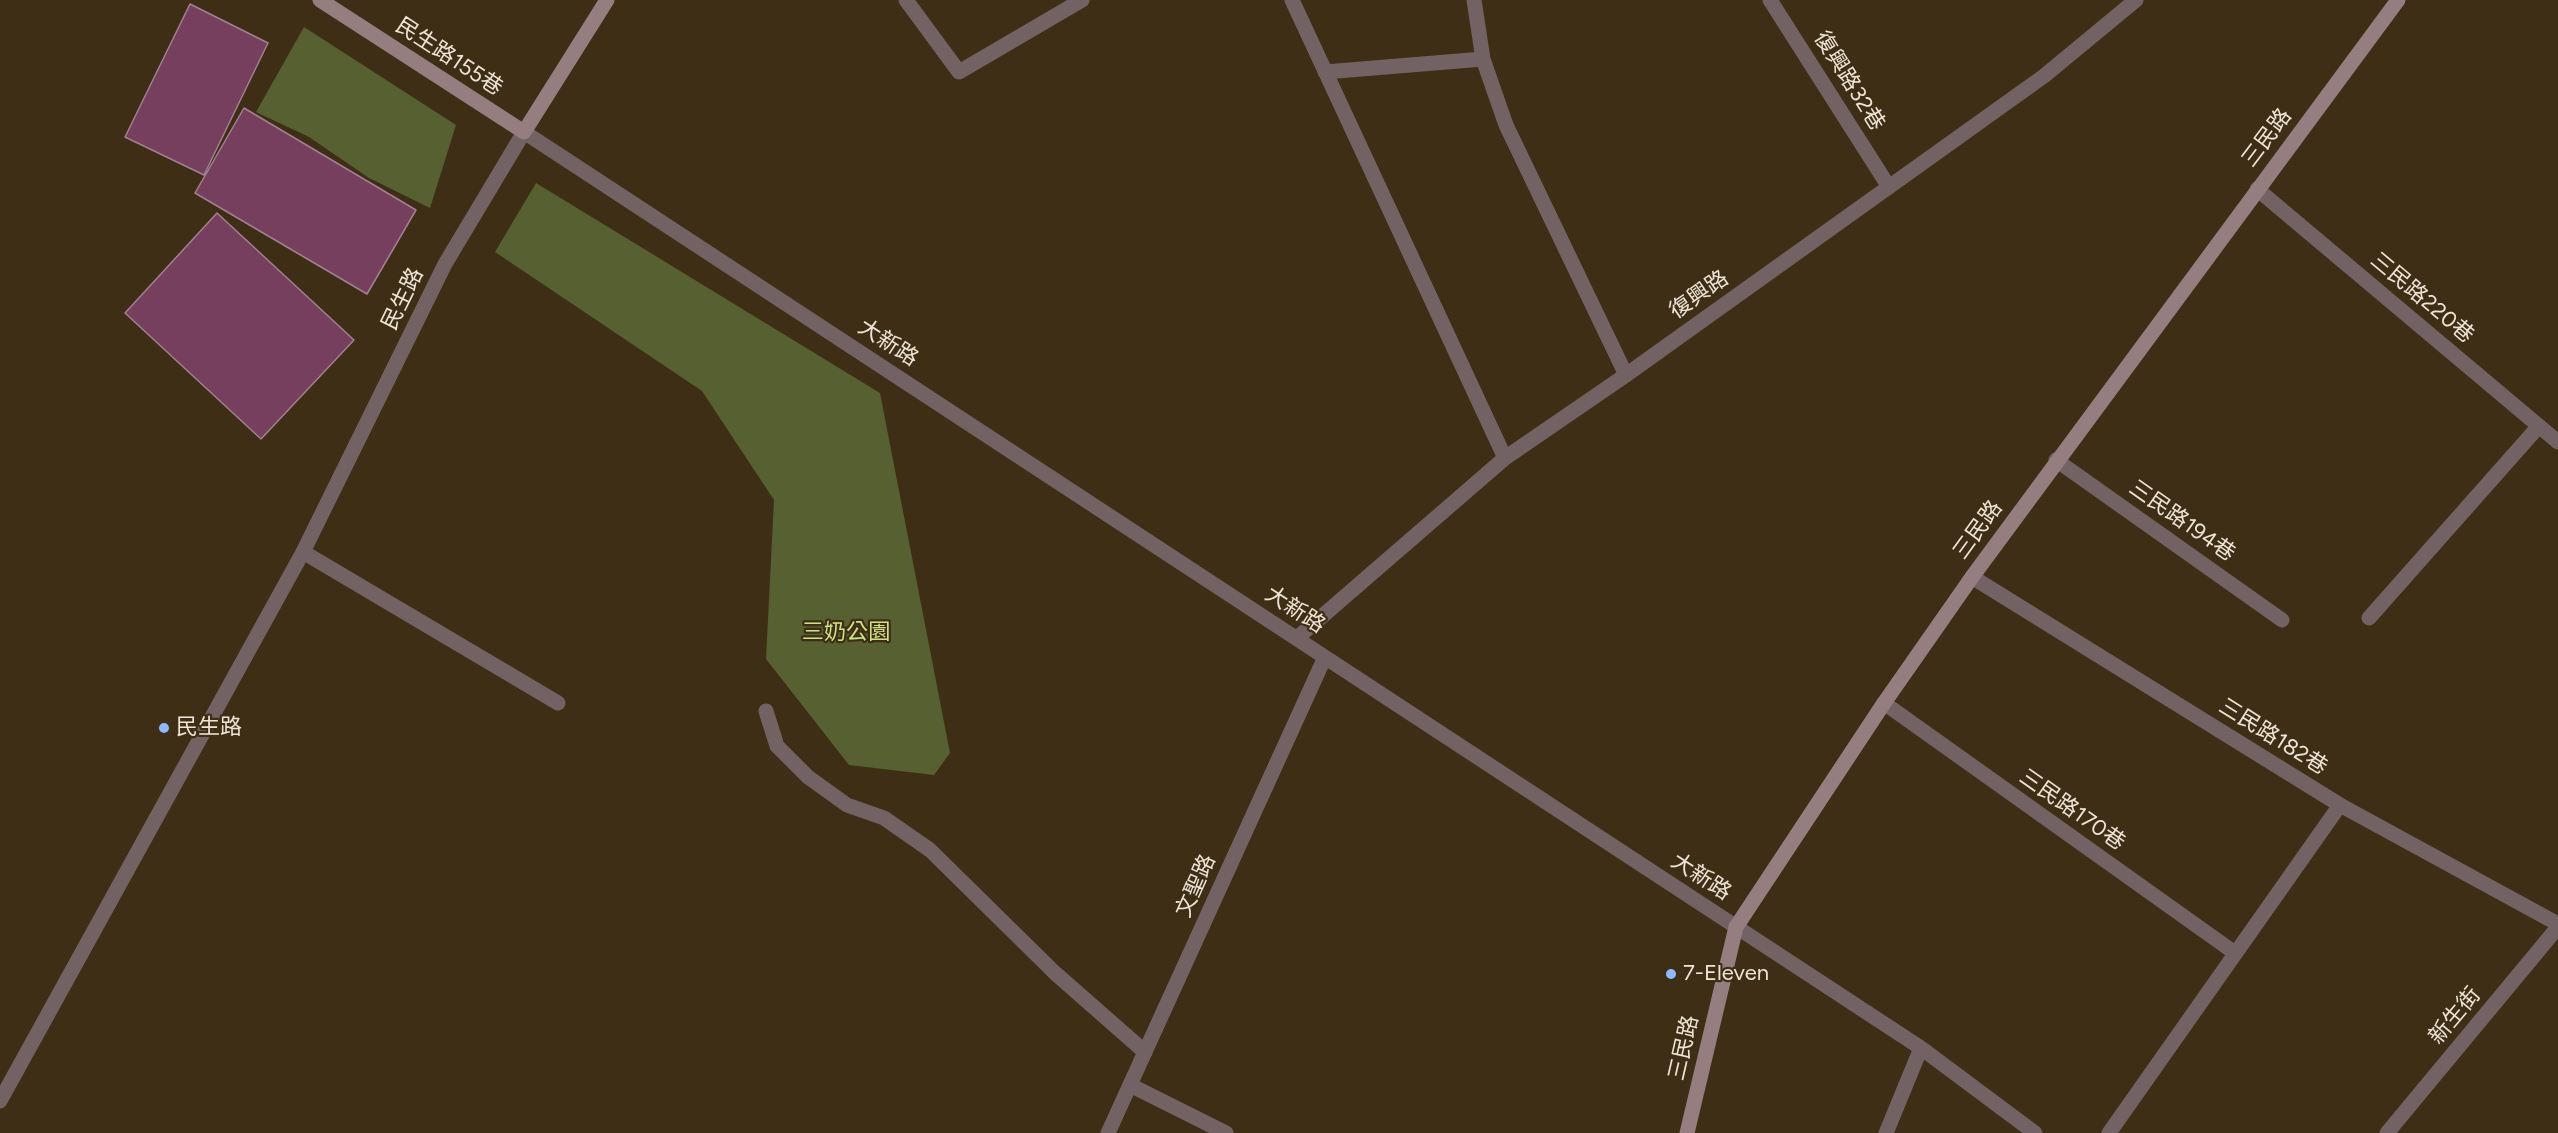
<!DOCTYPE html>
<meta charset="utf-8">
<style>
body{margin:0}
canvas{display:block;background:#3d2e15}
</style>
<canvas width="2558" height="1133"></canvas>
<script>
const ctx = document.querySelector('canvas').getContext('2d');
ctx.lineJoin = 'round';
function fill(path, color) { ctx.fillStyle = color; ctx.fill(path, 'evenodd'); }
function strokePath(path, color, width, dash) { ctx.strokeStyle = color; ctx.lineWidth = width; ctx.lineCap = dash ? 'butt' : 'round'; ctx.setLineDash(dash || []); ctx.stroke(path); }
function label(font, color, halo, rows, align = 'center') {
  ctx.font = font + ' Figtree,"Noto Sans TC",sans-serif'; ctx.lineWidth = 4.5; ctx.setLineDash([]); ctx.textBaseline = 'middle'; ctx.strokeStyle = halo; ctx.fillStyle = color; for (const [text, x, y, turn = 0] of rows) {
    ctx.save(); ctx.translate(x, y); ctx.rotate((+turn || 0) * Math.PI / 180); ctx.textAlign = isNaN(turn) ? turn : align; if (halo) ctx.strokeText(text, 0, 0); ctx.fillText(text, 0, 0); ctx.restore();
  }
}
fill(new Path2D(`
 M 304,27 L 456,125 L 430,208 L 369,178 L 309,137 L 256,112 Z
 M 536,183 L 880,393 L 950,753 L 934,775 L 849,765 L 766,659 L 774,500 L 702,391 L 495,252 Z`), '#566031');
const building = new Path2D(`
 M 190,4 L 268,43 L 204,175 L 125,137 Z
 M 244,108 L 416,210 L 367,294 L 195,193 Z
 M 217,213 L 354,340 L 261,439 L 125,313 Z`);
fill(building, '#773f5e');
strokePath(building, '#a08091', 1.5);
strokePath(new Path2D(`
 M 1474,0 L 1483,59 L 1506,125 L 1626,375
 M 1770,0 L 1889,187
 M 1325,72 L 1483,59
 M 2056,460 L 2282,620
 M 303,552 L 558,703
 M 2369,618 L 2539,426
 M 1884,703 L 2235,953
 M 766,711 L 777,746 L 808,777 L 847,805 L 884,818 L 930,850 L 1055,973 L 1145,1052`), '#726264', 15);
strokePath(new Path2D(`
 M 906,0 L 959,72 L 1082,0
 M 1292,0 L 1505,458
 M 2257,189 L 2558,442
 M 1972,577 L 2340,805 L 2558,924
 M 1297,638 L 1505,458 L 1626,375 L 2044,76 L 2136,0
 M 1130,1085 L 1226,1133
 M 0,1101 L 303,552 L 445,264 L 524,132 L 1921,1048 L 2035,1133
 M 1108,1133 L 1325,657
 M 1886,1133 L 1921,1048
 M 2109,1133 L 2340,805
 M 2387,1133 L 2558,927`), '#726264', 15);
strokePath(new Path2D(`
 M 320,0 L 524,132 L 607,0
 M 1687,1133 L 1736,927 L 1884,703 L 1972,577 L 2398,0`), '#967d80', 15);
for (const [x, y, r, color] of [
 [164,728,6,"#90b8fd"],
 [1671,974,6,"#90b8fd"]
]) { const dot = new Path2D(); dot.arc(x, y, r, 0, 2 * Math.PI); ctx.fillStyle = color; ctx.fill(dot); strokePath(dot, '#3d2e15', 2); }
label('22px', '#eee4d5', '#3d2e15', [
 ["民生路155巷",449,57,33],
 ["復興路32巷",1849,81,58],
 ["三民路",2267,138,-53],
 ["復興路",1699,295,-35],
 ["三民路220巷",2422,298,40],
 ["民生路",403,299,-64],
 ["大新路",888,343,33],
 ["三民路194巷",2182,521,35],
 ["三民路",1978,530,-54],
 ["大新路",1295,610,33],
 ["三民路182巷",2273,737,32],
 ["三民路170巷",2072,810,35],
 ["大新路",1701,877,33],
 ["文聖路",1196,886,-66],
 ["新生街",2455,1016,-50],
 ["三民路",1684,1048,-77]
]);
label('22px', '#cee186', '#3d2e15', [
 ["三奶公園",846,633]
]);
label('22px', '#eee4d5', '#3d2e15', [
 ["民生路",176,728],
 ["7-Eleven",1683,974]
], 'left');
</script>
